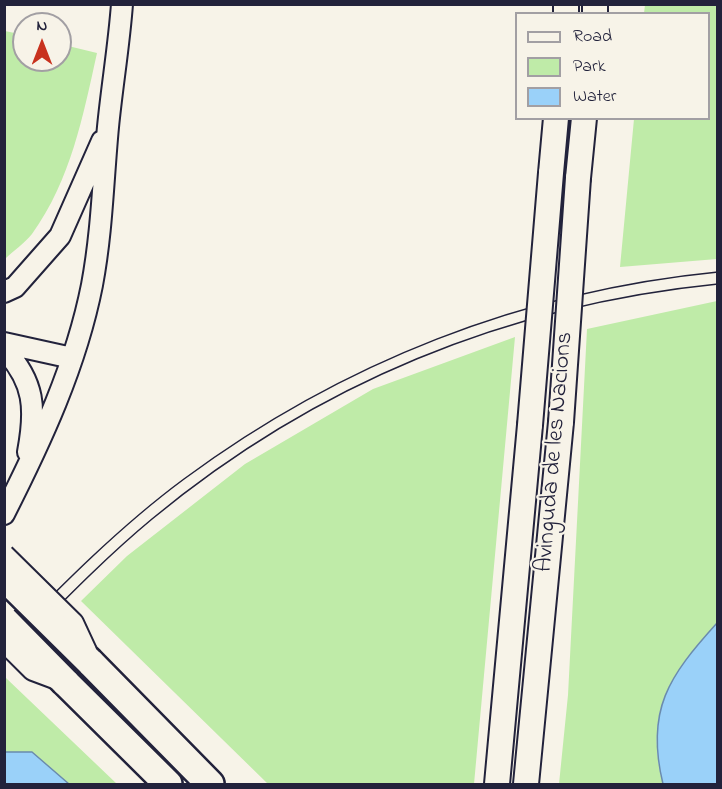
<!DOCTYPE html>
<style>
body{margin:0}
#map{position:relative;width:722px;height:789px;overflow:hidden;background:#f7f3e8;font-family:"Indie Flower",sans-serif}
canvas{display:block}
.frame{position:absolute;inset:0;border:6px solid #22223b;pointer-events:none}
.legend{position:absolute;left:515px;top:12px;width:195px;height:108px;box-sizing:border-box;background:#f7f3e8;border:2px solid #a29fa3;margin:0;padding:8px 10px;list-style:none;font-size:18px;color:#22223b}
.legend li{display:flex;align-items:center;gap:12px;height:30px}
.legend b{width:30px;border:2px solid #a29fa3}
.north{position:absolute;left:12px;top:12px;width:60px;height:60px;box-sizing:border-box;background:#f7f3e8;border:2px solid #a29fa3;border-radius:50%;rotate:0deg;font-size:16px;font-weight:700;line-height:24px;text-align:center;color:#22223b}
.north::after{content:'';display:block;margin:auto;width:21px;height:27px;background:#c8321e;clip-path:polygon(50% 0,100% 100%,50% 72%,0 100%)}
</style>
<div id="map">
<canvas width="722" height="789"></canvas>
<div class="frame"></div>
<ul class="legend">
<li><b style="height:8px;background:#f7f3e8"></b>Road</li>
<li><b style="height:16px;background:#bfeba8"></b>Park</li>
<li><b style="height:16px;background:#9ad1f9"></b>Water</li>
</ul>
<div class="north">N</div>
</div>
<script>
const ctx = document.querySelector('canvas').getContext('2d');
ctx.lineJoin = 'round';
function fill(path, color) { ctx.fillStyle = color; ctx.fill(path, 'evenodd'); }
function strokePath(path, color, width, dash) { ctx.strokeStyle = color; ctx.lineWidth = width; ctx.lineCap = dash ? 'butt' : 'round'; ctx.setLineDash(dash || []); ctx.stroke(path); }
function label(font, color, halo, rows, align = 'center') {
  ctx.font = font + ' "Indie Flower",sans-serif'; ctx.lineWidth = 4.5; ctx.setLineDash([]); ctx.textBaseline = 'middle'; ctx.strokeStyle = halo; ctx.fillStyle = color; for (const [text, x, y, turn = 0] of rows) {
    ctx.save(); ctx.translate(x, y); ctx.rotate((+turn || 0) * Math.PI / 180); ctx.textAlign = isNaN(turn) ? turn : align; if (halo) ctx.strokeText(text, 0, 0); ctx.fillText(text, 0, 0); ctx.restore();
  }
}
fill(new Path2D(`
 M 645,5 L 717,5 L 717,259 L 620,267 L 634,119 L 708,118 L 708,14 L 644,13 Z
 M 5,31 L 24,35 L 24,60 L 60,60 L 60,44 L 97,53 C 83,116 71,180 32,234 C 25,243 13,251 5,259 Z
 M 717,301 L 717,623 C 669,676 645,710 663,784 L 559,784 L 568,695 L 587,329 Z
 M 515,337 L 474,784 L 268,784 L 81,601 L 127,556 L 245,464 L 373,389 Z
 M 6,678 L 117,784 L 5,784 Z`), '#bfeba8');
const water = new Path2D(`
 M 717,623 L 717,784 L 663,784 C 645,710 669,676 717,623 Z
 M 5,752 L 32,752 L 69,784 L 5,784 Z`);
fill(water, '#9ad1f9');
strokePath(water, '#6a8bad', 1.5);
const minor = new Path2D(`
 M 4,292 L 15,287 L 60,236 L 102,141
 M 4,343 L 72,358
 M 4,349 C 35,382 36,409 28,452
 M 4,514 C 41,441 76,366 92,285 C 102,232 103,180 108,127 C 112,86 119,45 122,4`);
const tertiary = new Path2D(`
 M 566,14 L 566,4
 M 595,14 L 595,4
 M 551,173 L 556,118
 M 578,178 L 584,118
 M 497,784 L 530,425
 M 526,784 L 561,422`);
const secondary = new Path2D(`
 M 90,662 L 210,784
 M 65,682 L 168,784`);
strokePath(minor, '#22223b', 24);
strokePath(tertiary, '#22223b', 28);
strokePath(secondary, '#22223b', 32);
strokePath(minor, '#f7f3e8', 20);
strokePath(tertiary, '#f7f3e8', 24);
strokePath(secondary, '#f7f3e8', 27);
strokePath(new Path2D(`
 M 4,644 C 61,586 119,527 184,479 C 341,363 523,291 718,272
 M 4,661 C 52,613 99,563 152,519 C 315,384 507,305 718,284`), '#22223b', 1.5);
const minorBridge = new Path2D(`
 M 4,555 L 73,623 L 86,651
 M 4,641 L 33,670 L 57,679`);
const tertiaryBridge = new Path2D(`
 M 561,422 L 578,178
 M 530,425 L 551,173`);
const secondaryBridge = new Path2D(`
 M 4,577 L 90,662
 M 4,620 L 65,682`);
strokePath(minorBridge, '#22223b', 24, []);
strokePath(tertiaryBridge, '#22223b', 28, []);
strokePath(secondaryBridge, '#22223b', 32, []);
strokePath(minorBridge, '#f7f3e8', 20);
strokePath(tertiaryBridge, '#f7f3e8', 24);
strokePath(secondaryBridge, '#f7f3e8', 27);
label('24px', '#22223b', '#f7f3e8', [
 ["Avinguda de les Nacions",556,452,-85]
]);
</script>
